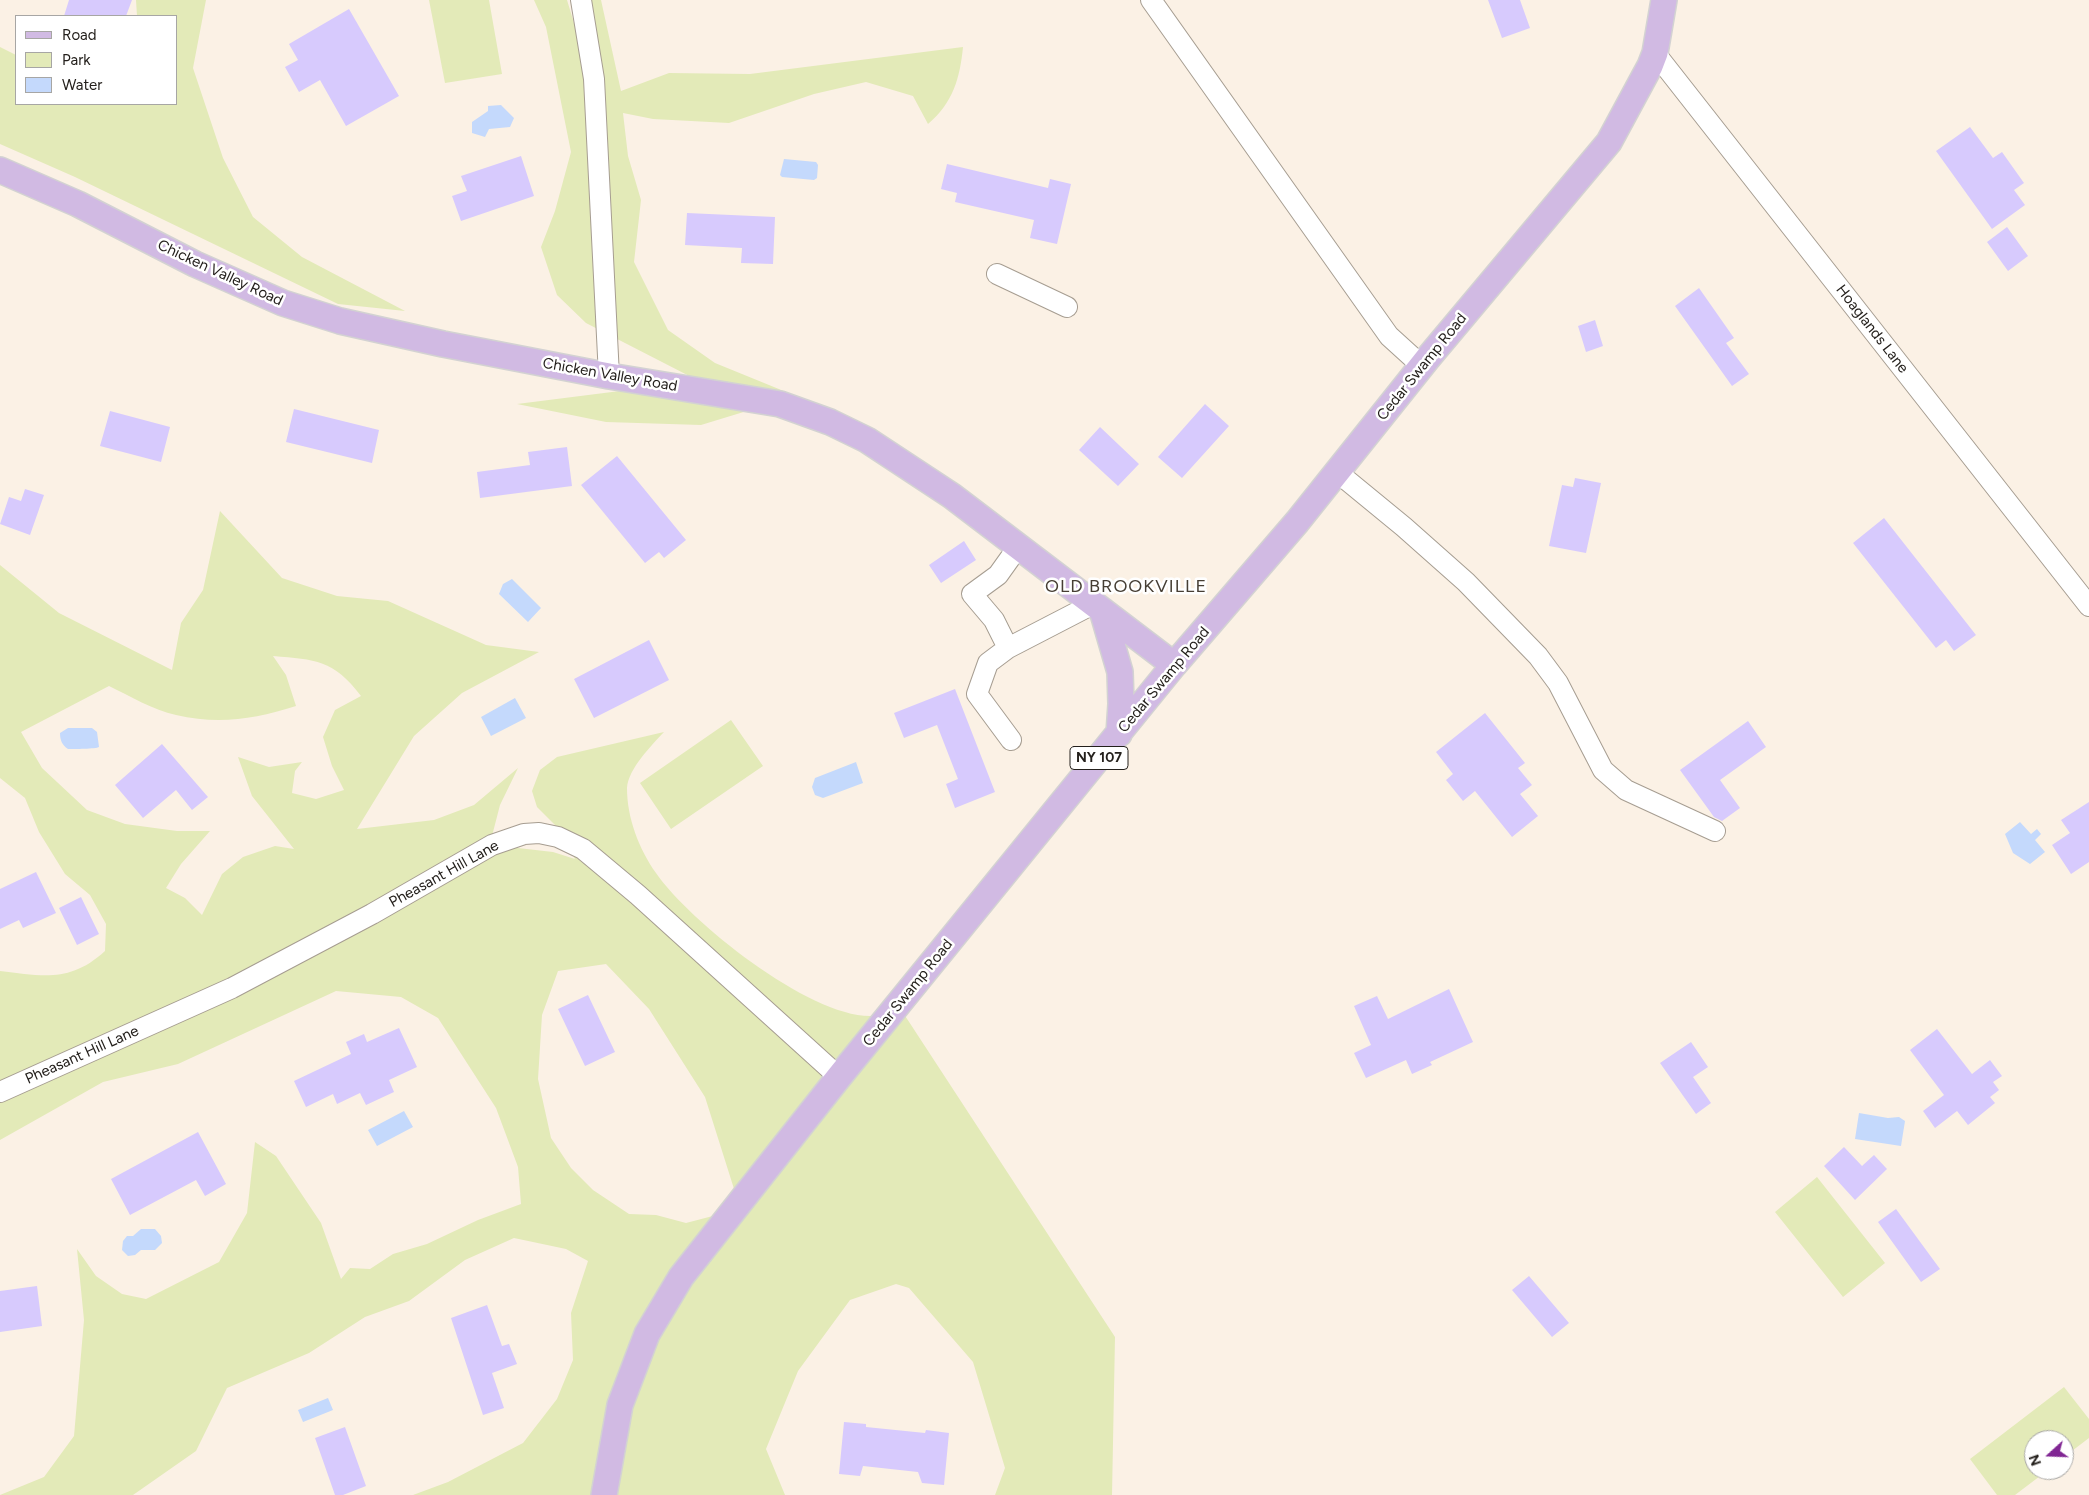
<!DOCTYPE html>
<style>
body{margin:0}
#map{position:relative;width:2089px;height:1495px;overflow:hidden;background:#fbf1e5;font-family:Figtree,sans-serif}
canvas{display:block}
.legend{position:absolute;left:15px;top:15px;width:162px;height:90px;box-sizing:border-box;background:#fff;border:1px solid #a7a6a4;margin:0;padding:6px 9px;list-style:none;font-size:15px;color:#24201c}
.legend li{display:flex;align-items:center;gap:10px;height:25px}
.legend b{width:25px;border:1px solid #a7a6a4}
.north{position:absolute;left:2024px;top:1430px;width:50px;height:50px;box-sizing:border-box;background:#fff;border:1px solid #a7a6a4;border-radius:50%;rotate:250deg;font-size:14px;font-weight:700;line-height:20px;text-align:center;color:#24201c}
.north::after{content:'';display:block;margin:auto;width:18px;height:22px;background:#802693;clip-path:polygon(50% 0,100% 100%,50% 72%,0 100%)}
</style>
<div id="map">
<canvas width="2089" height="1495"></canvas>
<ul class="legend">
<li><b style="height:6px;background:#d1bae3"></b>Road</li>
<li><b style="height:14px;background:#e3eab8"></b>Park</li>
<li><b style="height:14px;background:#c4d9fc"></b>Water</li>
</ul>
<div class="north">N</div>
</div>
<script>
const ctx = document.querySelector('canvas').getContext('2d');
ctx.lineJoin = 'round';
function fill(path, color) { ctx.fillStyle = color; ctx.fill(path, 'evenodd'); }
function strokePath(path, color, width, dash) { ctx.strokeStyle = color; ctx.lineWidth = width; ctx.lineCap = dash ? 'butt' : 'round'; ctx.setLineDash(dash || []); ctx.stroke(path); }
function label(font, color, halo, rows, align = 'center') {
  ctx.font = font + ' Figtree,sans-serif'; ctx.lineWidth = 5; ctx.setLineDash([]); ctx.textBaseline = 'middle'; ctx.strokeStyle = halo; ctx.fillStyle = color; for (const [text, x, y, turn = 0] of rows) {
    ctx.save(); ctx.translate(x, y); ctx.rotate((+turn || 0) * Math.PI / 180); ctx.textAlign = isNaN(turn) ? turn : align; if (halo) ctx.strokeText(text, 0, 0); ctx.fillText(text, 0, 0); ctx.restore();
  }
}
fill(new Path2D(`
 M 136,0 L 206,0 L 193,68 L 223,158 L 253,217 L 302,257 L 405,311 L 338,304 L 75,177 L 0,144 L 0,47 L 16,55 L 16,104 L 176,104 L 176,16 L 137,16 Z
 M 429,0 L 489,0 L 502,74 L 445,83 Z
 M 534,0 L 567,0 L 574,23 L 574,0 L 601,0 L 621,91 L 669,73 L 750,74 L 963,47 C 960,78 953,103 928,124 L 913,96 L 866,82 L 814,94 L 729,123 L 653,119 L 623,113 L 628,156 L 641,200 L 634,262 L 668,330 L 715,363 L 796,396 L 701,425 L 606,422 L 517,404 L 699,381 L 586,323 L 557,295 L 541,247 L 555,211 L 571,152 L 546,27 Z
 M 220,511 L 282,578 L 337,596 L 388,601 L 486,645 L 539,652 L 462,693 L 414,736 L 357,829 L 434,820 L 474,805 L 518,768 L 500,805 L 492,836 L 518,848 L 553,852 L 575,859 L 555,825 L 537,807 L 532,791 L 540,770 L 557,757 L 664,732 C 652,745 628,769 627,788 C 627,818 639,849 656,873 C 690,922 809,1017 871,1016 C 877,1016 884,1012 889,1011 L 672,1279 L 636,1344 L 611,1409 L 599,1495 L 413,1495 L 448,1482 L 523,1443 L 557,1399 L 573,1360 L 571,1313 L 588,1261 L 566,1249 L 514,1238 L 465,1260 L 409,1301 L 365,1317 L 309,1353 L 227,1388 L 196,1451 L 133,1495 L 0,1495 L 44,1477 L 74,1436 L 84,1320 L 77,1249 L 96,1276 L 122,1294 L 146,1299 L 219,1262 L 247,1213 L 255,1142 L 276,1156 L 321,1223 L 341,1279 L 350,1268 L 370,1269 L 393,1254 L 427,1244 L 478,1220 L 521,1204 L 518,1167 L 496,1108 L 438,1018 L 401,997 L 336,991 L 178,1064 L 103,1082 L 0,1140 L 0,971 C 43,976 70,983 105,951 L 106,924 L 90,895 L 65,874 L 39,832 L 25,798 L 0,778 L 0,565 L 59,613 L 172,670 L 181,623 L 203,590 ZM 273,656 C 316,660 333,659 361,696 L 335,710 L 323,737 L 332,766 L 344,790 L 316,799 L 292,793 L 295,771 L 302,762 L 269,767 L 238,757 L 252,796 L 294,849 L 275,846 L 243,857 L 222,874 L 202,915 L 185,898 L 166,888 L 181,864 L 210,831 L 177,831 L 125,824 L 87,810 L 42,768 L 21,732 L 109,686 C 130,696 153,710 176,715 C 219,725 255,719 296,706 L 286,675 ZM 606,964 L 649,1009 L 705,1097 L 735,1192 L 728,1212 L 686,1223 L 656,1215 L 629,1214 L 593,1190 L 571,1168 L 551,1138 L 538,1079 L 542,1015 L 558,971 Z
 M 731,720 L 763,766 L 671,829 L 640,783 Z
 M 898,1005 L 1115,1337 L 1112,1495 L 995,1495 L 1005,1468 L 973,1362 L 909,1288 L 896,1284 L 850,1300 L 798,1371 L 766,1449 L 785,1495 L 604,1495 L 647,1334 Z
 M 1817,1177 L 1885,1263 L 1843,1297 L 1775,1212 Z
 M 2064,1387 L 2089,1419 L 2089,1438 L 2064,1457 L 2064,1440 L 2034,1440 L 2034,1470 L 2048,1470 L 2015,1495 L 1997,1495 L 1970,1459 Z`), '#e3eab8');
fill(new Path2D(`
 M 501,105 L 514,118 L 510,127 L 489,129 L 485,137 L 472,133 L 472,122 L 488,111 L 488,106 Z
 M 784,159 L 816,162 L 818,165 L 817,178 L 814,180 L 782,177 L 780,175 Z
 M 512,579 L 541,608 L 528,622 L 499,594 L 503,584 Z
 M 515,698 L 526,718 L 491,736 L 481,717 Z
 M 68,728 L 92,728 L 97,732 L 99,747 C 96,749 74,749 68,749 C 62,745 60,740 60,733 Z
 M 856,762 L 863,783 L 823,798 L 815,795 L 812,787 L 815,778 Z
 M 2020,822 L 2031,834 L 2037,829 L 2041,834 L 2035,840 L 2045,852 L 2030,864 L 2013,853 L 2005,834 Z
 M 404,1111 L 413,1127 L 377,1146 L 368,1130 Z
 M 1859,1113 L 1888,1118 L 1899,1117 L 1905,1121 L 1901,1146 L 1855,1139 Z
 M 141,1229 L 155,1229 L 161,1236 L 162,1243 L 155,1250 L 141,1250 L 135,1255 L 128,1256 L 122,1250 L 123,1241 L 127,1236 L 133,1236 Z
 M 328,1398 L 333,1410 L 303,1422 L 298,1410 Z`), '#c4d9fc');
fill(new Path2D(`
 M 69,0 L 132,0 L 126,16 L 64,16 Z
 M 1488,0 L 1520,0 L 1530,28 L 1502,38 Z
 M 349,9 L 399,96 L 346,126 L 320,80 L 299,92 L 285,67 L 298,60 L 289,44 Z
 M 1970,127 L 1993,158 L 2002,152 L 2024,183 L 2014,190 L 2025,205 L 1992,229 L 1936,151 Z
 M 521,156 L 534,196 L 461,221 L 452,196 L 467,191 L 461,176 Z
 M 947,164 L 1048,188 L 1050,179 L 1071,184 L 1057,244 L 1030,238 L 1034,220 L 955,202 L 957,193 L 941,189 Z
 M 687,213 L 775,217 L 773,264 L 741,263 L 742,248 L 685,245 Z
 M 2007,227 L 2028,256 L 2008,271 L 1987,242 Z
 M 1699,288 L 1734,338 L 1726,343 L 1749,374 L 1732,386 L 1675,306 Z
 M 1595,320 L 1603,346 L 1586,352 L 1578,326 Z
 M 1205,404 L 1229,426 L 1182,478 L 1158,457 Z
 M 294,409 L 379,430 L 372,463 L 286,442 Z
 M 110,411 L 170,427 L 161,462 L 100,446 Z
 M 1100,427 L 1139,464 L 1118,486 L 1079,450 Z
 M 567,447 L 572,486 L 480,498 L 477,472 L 530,465 L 528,452 Z
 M 617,456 L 686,540 L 664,558 L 659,552 L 645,563 L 581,485 Z
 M 1575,478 L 1601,483 L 1586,553 L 1549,546 L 1562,485 L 1573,487 Z
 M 25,489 L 44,495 L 30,535 L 0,524 L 9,497 L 21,501 Z
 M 1884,518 L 1976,635 L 1954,651 L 1946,640 L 1936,648 L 1853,543 Z
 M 964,541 L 976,560 L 941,583 L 929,565 Z
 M 649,640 L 669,680 L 594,718 L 574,679 Z
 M 955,689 L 995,792 L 955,808 L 946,784 L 958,779 L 937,725 L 904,738 L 894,713 Z
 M 1485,713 L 1525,763 L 1518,768 L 1532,785 L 1520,794 L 1538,816 L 1512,837 L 1475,791 L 1463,801 L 1446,780 L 1453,774 L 1436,752 Z
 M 1748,721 L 1766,747 L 1720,780 L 1740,808 L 1722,821 L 1714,817 L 1680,770 Z
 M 162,744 L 208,797 L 192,810 L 176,790 L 143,818 L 115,785 Z
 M 2089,802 L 2089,862 L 2071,874 L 2052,845 L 2070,833 L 2061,820 Z
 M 36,872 L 56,913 L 23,928 L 19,920 L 0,929 L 0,889 Z
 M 81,897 L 99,934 L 77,945 L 59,908 Z
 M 1449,989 L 1473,1042 L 1430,1062 L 1432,1065 L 1412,1074 L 1406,1060 L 1366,1078 L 1354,1053 L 1371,1045 L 1354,1006 L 1377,996 L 1388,1019 Z
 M 588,995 L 615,1052 L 585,1066 L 558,1009 Z
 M 399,1028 L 417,1067 L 389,1080 L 394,1092 L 366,1105 L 360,1093 L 337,1104 L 333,1094 L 306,1107 L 294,1081 L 351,1054 L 346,1042 L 364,1034 L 367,1042 Z
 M 1937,1029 L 1972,1074 L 1990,1060 L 2002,1076 L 1993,1082 L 1999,1090 L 1990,1097 L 1995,1103 L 1968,1125 L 1957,1111 L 1935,1128 L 1923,1111 L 1944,1095 L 1910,1050 Z
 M 1691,1042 L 1708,1067 L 1693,1077 L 1711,1103 L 1696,1114 L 1660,1063 Z
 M 198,1132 L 226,1184 L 205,1196 L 196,1180 L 130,1215 L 111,1179 Z
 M 1844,1147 L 1862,1166 L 1874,1155 L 1887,1169 L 1855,1200 L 1824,1166 Z
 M 1896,1209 L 1940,1269 L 1921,1282 L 1878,1222 Z
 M 1529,1276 L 1569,1323 L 1552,1337 L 1512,1290 Z
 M 37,1286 L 42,1326 L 0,1332 L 0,1291 Z
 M 487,1305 L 502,1346 L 509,1344 L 517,1364 L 492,1373 L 504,1408 L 483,1415 L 451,1318 Z
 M 844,1422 L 866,1424 L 866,1427 L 925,1433 L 926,1430 L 949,1433 L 944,1485 L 922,1483 L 918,1472 L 863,1466 L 860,1476 L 839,1474 Z
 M 345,1427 L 366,1486 L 343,1495 L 335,1495 L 315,1438 Z`), '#d7cafd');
const minor = new Path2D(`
 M 581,0 L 594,79 L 609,376
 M 1151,0 L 1389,336 L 1422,366
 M 1655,53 L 2089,606
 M 997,274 L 1067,307
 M 1337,472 L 1404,527 L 1466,582 L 1538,656 L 1558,683 L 1603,770 L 1626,790 L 1715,831
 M 1008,648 L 994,620 L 972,594 L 998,575 L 1018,547
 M 1011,740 L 977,694 L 988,663 L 1008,648 L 1093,604
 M 0,1092 L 232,988 L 372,914 L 492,845 L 524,834 L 539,833 L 558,837 L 583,849 L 638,895 L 839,1077`);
const major = new Path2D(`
 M 0,170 L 78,204 L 195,264 L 283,303 L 340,321 L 443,344 L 609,376 L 780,404 L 830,422 L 867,440 L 952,496 L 1174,665
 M 1102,610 L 1120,672 L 1121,704 L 1119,734
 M 604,1495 L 620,1405 L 647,1334 L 681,1277 L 839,1077 L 1174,665 L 1297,522 L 1428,358 L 1609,142 L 1650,66 L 1655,53 L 1664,0`);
strokePath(minor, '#a69d91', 22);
strokePath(major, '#d3d2d2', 28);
strokePath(minor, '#fff', 20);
strokePath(major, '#d1bae3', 25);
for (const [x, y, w] of [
 [1099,758,58]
]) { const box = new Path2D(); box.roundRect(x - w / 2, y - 11.5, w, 23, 4); ctx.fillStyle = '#fff'; ctx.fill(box); strokePath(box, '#24201c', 1); }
label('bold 14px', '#24201c', null, [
 ["NY 107",1099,758]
]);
label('15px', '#24201c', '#fff', [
 ["Chicken Valley Road",220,273,25],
 ["Hoaglands Lane",1872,329,52],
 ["Cedar Swamp Road",1422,367,-51],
 ["Chicken Valley Road",610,375,10],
 ["Cedar Swamp Road",1164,680,-50],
 ["Pheasant Hill Lane",444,874,-29],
 ["Cedar Swamp Road",908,993,-51],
 ["Pheasant Hill Lane",82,1055,-24]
]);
ctx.letterSpacing = '1px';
label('18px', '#463e34', '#fff', [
 ["OLD BROOKVILLE",1126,587]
]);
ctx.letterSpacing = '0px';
</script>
